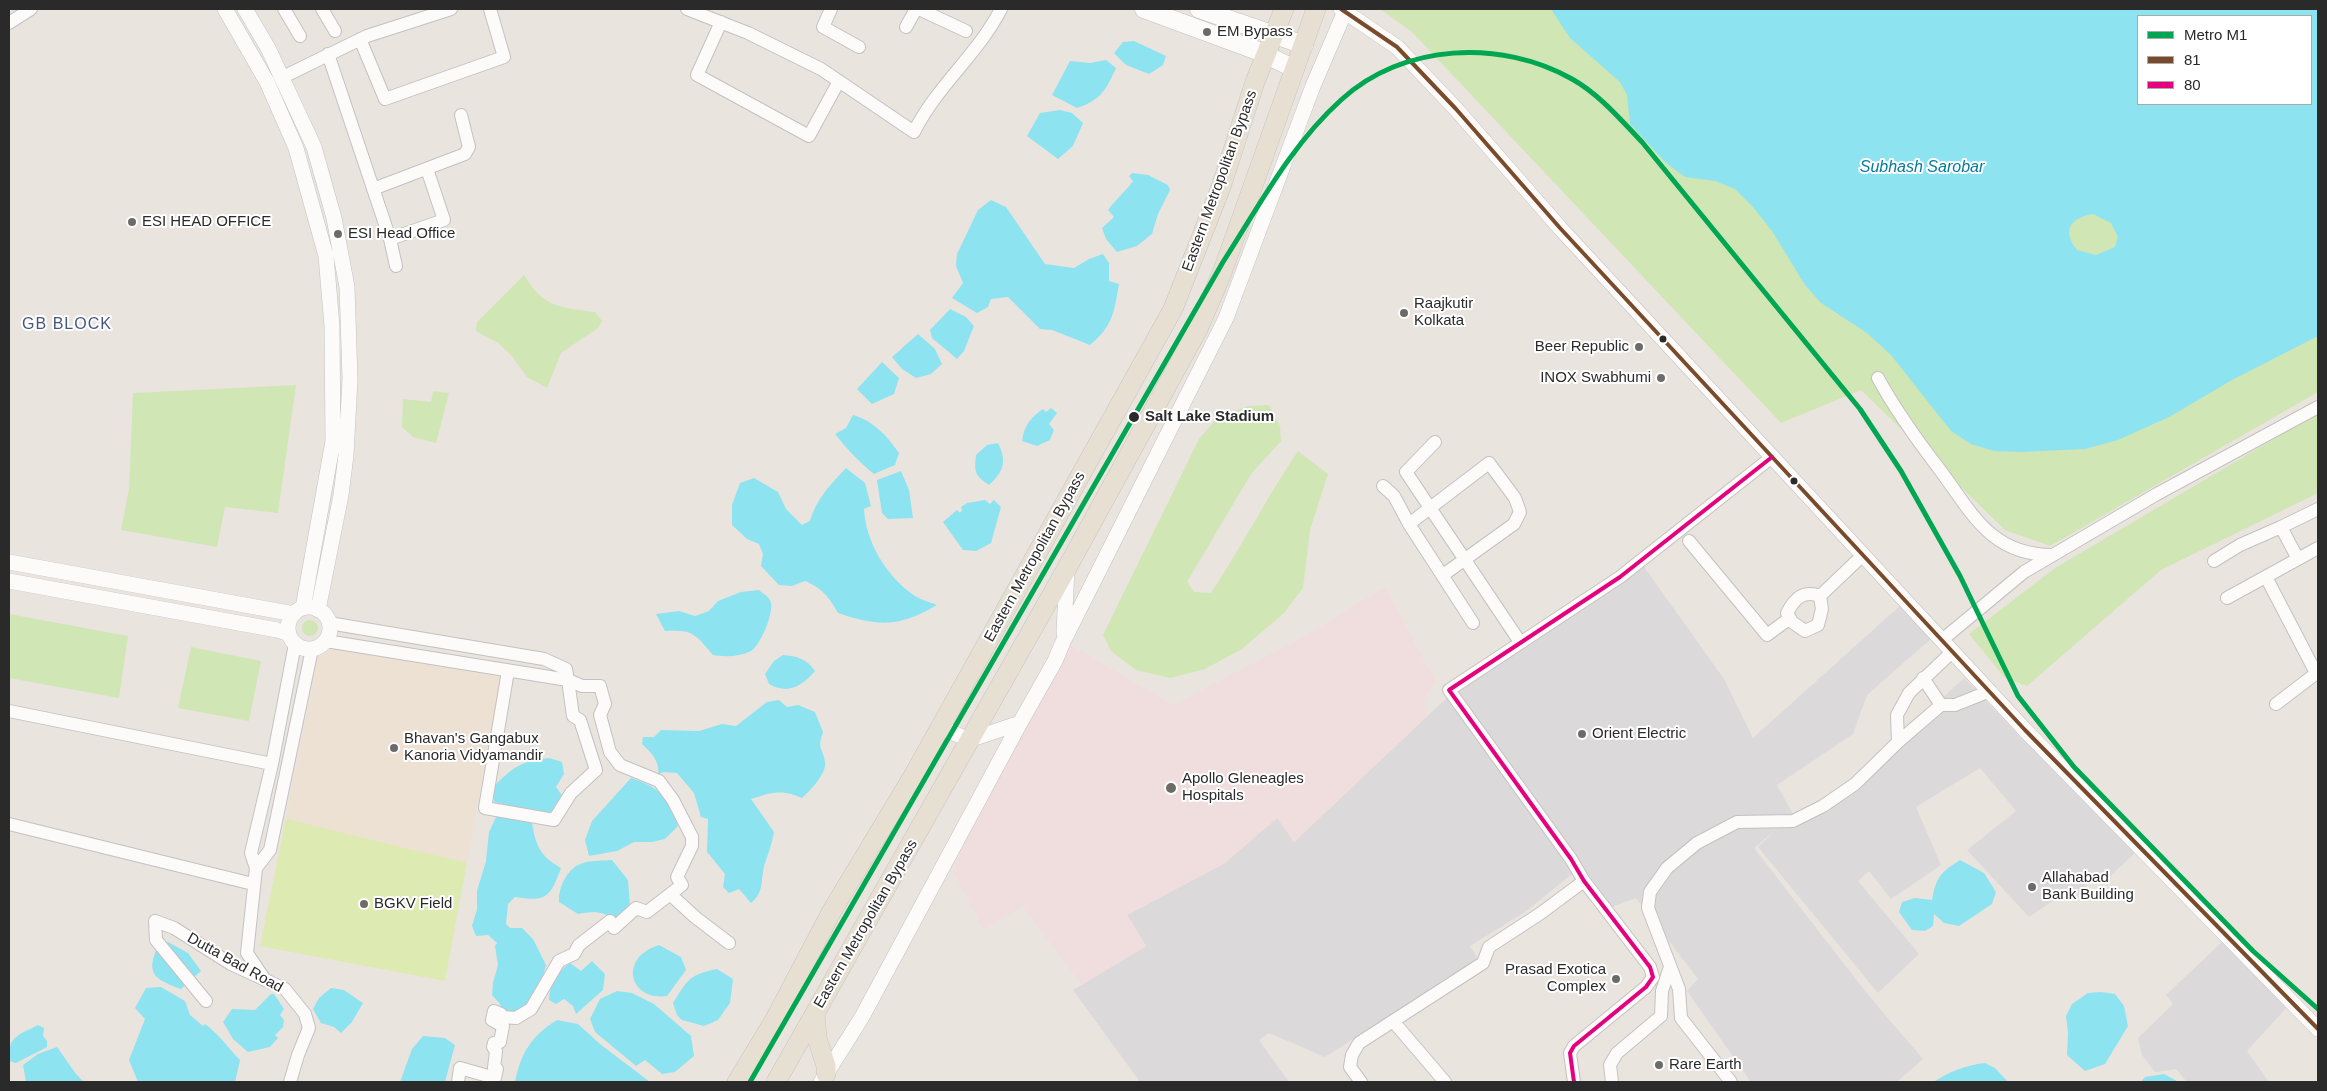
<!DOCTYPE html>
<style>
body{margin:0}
#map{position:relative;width:2327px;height:1091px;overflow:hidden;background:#eae4df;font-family:Helvetica,sans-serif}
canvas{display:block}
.frame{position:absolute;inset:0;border:10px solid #2a2a2a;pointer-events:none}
.legend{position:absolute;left:2137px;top:15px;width:175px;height:90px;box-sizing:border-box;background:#fff;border:1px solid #aaa;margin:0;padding:6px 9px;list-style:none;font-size:15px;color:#2a2a2a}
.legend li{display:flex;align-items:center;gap:10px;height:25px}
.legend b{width:25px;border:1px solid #aaa}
</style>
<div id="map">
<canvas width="2327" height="1091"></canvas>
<div class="frame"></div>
<ul class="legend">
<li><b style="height:6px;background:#00a651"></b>Metro M1</li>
<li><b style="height:6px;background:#7a4b2a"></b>81</li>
<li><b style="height:6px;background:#e5007d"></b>80</li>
</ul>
</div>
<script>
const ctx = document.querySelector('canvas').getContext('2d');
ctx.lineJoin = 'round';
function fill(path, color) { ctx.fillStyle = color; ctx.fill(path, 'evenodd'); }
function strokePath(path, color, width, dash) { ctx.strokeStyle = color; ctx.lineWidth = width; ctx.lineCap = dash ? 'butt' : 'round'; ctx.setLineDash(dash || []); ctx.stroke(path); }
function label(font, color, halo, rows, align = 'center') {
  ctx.font = font + ' Helvetica,sans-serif'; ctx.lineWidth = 4; ctx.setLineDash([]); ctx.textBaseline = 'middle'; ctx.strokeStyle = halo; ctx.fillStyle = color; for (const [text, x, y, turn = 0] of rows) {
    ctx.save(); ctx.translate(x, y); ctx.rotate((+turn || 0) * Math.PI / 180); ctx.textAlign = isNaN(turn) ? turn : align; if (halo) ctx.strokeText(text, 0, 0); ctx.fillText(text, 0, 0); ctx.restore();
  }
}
fill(new Path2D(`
 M 1642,564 L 1724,679 L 1753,738 L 1902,604 L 1933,637 L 1867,695 L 1853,734 L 1777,785 L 1794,816 L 1860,774 L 1964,678 L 2021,738 L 2070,779 L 2135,853 L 2103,883 L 2094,875 L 2080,893 L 2054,900 L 2029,917 L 1967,850 L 2016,811 L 1980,768 L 1916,807 L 1941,865 L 1891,899 L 1869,871 L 1858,881 L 1919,954 L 1878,993 L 1758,847 L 1775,831 L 1754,848 L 1869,996 L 1923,1059 L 1897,1082 L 1751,1082 L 1687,991 L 1698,979 L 1636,898 L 1612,907 L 1582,866 L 1525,912 L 1470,946 L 1478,959 L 1325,1057 L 1269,1033 L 1259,1040 L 1289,1082 L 1140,1082 L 1073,990 L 1146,946 L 1127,915 L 1225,863 L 1278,817 L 1294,842 L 1454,691 Z
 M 2223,941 L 2288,1006 L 2247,1051 L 2269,1082 L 2187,1082 L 2176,1069 L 2155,1072 L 2142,1055 L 2138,1038 L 2173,1004 L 2166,995 Z`), '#dcd9db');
fill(new Path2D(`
 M 333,647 L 501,677 L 445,981 L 260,946 L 318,658 Z`), '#ede1d3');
fill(new Path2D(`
 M 1385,587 L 1435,681 L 1424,700 L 1427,716 L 1294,842 L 1277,818 L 1225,863 L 1127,915 L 1146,946 L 1082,985 L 1022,906 L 984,930 L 953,871 L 981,805 L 1070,645 L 1173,705 L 1302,638 Z`), '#f0ddde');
fill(new Path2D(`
 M 1380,9 L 2318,9 L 2318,392 L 2050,546 L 2005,530 L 1861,390 L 1781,423 L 1412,32 ZM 2138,16 L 2311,16 L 2311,104 L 2138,104 Z
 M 524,275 C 543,307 560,308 595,312 L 602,321 L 598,328 L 561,353 L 547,388 L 527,377 L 511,355 L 498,343 L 476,331 L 477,322 Z
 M 296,385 L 278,513 L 225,507 L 217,547 L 121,530 L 129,489 L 133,393 Z
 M 433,391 L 449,393 L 436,443 L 413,437 L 402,427 L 403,399 L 431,402 Z
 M 1269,405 L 1280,426 L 1281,441 L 1251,474 L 1187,582 L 1194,592 L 1211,593 C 1242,546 1267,497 1298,451 L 1328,474 L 1310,530 L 1303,588 L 1284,613 L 1242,649 L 1205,669 L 1170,678 L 1136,670 L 1111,651 L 1103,635 L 1199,439 L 1217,418 L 1248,406 Z
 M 2318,413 L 2318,493 L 2161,570 L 2027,686 L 2005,678 L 1969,634 L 2055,568 Z
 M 9,614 L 128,636 L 119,698 L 9,678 Z
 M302 628a8 8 0 1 1 16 0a8 8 0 1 1-16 0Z
 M 191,647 L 261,661 L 249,721 L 178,708 Z`), '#d0e6b5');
fill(new Path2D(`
 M 286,819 L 467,863 L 445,981 L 260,946 Z`), '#ddebb2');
fill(new Path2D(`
 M 1551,9 L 2318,9 L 2318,336 L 2232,380 L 2169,417 L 2118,440 L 2085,449 L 2020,452 L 1994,451 L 1971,444 L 1951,431 L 1891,355 L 1867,333 L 1821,303 L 1805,285 L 1772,231 L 1753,207 L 1735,189 L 1715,181 L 1685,177 L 1666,163 L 1630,124 L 1627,95 L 1620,82 L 1570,38 ZM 2138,16 L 2311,16 L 2311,104 L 2138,104 ZM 2093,214 L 2111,223 L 2118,237 L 2115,247 L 2096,255 L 2077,250 C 2062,231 2069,218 2093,214 Z
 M 1134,41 L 1166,56 L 1163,65 L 1149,74 L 1126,65 L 1114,53 L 1123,42 Z
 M 1106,60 L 1116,68 C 1106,90 1101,100 1077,108 L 1052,95 L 1070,61 L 1090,63 Z
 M 1060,110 L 1072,113 L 1083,123 L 1073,146 L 1058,159 L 1027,136 L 1040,113 Z
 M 1132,173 L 1148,175 L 1168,185 L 1170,190 L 1158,214 L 1152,234 L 1137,246 L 1117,252 L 1106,239 L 1102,228 L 1114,217 L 1108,210 C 1116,199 1125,192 1133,181 L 1129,176 Z
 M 991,200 L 1006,207 L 1045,264 L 1074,268 L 1089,259 L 1103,254 L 1109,263 L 1109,281 L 1119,284 C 1114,312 1113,326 1090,345 L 1052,330 L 1040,329 L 1008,297 L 991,299 L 988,307 L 977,313 L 952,298 L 963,283 L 956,266 L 957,254 L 978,210 Z
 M 950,309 L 966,317 L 974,326 L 964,351 L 957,359 L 932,338 L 930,330 Z
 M 918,334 L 935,349 L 942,364 L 931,374 L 916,378 L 902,369 L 892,357 Z
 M 882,362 L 899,378 L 894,394 L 872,404 L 857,389 Z
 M 1051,408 L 1057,413 L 1049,424 L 1054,430 L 1050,440 L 1037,446 L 1022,441 C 1024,426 1030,418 1043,409 L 1046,412 Z
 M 853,415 C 874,421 887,436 899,453 L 895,465 L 874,474 C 859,462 847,449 835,434 L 846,428 Z
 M 998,443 C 1007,461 1004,471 989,485 C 975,475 974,473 976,455 L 987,445 Z
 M 846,468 L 865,483 L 871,506 L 864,509 C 866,542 885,574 912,594 C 919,599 929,602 937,605 C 899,627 880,627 838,613 C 829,597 822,588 805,581 L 792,586 L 779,585 L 761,566 L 763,554 L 759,544 L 747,539 L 732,525 L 732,505 L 740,483 L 754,478 L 778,492 L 786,509 L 802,525 L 810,521 C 816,499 831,484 846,468 Z
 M 901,471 L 909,490 L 913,518 L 888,519 L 882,513 L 877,480 Z
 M 985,500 L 990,504 L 994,500 L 1001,507 L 991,543 L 976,551 L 963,550 L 943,522 L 957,510 L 960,513 L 962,510 L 961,507 L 967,503 Z
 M 759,590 C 762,593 768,596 770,600 C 776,610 760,646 751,651 C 739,657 725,657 713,655 C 694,634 695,630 665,631 L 656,614 L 679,611 L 695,616 L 709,611 L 718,601 L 741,592 Z
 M 783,655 C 797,656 807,659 815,671 C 802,686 788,695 769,684 L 765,674 L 774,661 Z
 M 779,700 L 787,707 L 798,705 L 815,712 L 823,732 C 817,750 822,745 825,762 C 827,773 810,791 802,798 C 782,789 772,792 751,799 L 774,832 C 772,844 768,854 764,866 C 761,880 764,893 751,903 L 739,889 L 729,893 L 723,887 L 725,874 L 707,852 L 708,819 L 701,817 L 694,793 L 677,773 L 663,772 L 658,775 C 660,762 652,753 642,744 L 643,737 L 654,737 L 661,730 L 699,731 L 722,724 L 736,726 L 767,702 Z
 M 549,758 L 562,762 L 564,774 L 556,787 L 564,798 L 560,807 L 546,814 L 494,802 L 493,787 C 515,766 519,762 549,758 Z
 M 631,778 C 662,788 667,798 678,826 L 665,839 L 652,842 L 634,842 L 617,851 L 589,856 L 585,840 L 592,821 Z
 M 497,815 L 532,823 C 536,846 540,856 561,868 C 550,898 546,902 515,897 L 508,904 L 506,924 L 510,928 L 522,928 L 533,939 L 546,965 L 538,993 L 531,1008 L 502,1015 L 500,1004 L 492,995 L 493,983 L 498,965 L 495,946 L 497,943 L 488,935 L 476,936 L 472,926 L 477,909 L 477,891 L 486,861 L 489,832 Z
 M 612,860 L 628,880 L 630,907 L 617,921 C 603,911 595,911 578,914 L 559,902 C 558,887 568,867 583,863 C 592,860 603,861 612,860 Z
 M 1960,860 L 1984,873 L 1996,892 L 1992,904 L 1959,926 L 1944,923 L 1934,914 L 1933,926 L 1925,931 L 1912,930 L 1899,912 L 1902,902 L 1915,898 L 1932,900 C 1936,877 1941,872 1960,860 Z
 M 168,942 L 188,953 L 201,971 L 181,989 C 153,979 145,973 159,944 Z
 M 659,945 L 681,957 L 686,970 L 667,996 C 628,1001 619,957 659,945 Z
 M 592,961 L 605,974 L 603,990 L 576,1014 L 573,1006 L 564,999 L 556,1004 L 549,1000 C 550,983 556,973 570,963 L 581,971 Z
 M 717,969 L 733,979 L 730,1003 L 718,1020 L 704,1026 L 682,1020 L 677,1015 L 673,1003 C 688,979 689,975 717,969 Z
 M 161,987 L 185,1001 L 190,1015 L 203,1026 L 205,1024 C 219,1034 228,1048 240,1060 L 235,1082 L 138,1082 L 129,1060 L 145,1019 L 135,1008 L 146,988 Z
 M 331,988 L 344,990 L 363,1003 L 352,1022 L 341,1033 L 334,1027 L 321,1023 L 313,1009 L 319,998 Z
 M 617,991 L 632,993 L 654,1004 L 691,1036 L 694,1056 L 675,1072 L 662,1074 L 645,1060 L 636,1066 L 595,1032 L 590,1019 L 600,999 Z
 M 2101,992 L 2115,994 L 2124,1006 L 2128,1026 L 2105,1064 L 2085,1071 L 2067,1055 L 2068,1033 L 2066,1016 L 2072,1004 L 2088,993 Z
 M 271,994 L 274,994 L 284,1009 L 280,1015 L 284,1020 L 283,1027 L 275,1035 L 278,1038 L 270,1047 L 248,1052 L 233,1039 L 223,1022 L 232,1009 L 255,1010 Z
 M 557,1020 L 578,1024 L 600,1044 L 650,1082 L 515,1082 C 521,1053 531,1036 557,1020 Z
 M 38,1025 L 44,1028 L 43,1036 L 47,1041 L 47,1047 L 16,1063 L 9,1061 C 7,1036 19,1035 38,1025 Z
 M 423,1036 L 445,1038 L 455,1045 L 445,1082 L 400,1082 L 412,1049 Z
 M 57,1047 L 76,1074 L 84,1082 L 26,1082 L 23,1065 L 38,1054 Z
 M 1985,1063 L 1995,1068 L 2008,1082 L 1933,1082 C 1950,1072 1965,1065 1985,1063 Z
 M 2164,1074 L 2179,1082 L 2141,1082 L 2145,1077 Z`), '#8ee3f0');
const minor = new Path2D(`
 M 284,9 L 300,36
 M 322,9 L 335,31
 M 687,9 L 748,33 L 821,69 L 914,132 C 936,87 978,54 1001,9
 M 831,9 L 823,27 L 859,47
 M 919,9 L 966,31
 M 721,22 L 697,75 L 809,136 L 839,81
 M 9,23 L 31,9
 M 906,27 L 916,9
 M 360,39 L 385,99 L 504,57 L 490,9
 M 328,54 L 390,239 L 444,220 L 427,169
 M 283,77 L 367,36 L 451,9
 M 373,189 L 465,154 L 469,147 L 461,115
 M 390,239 L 396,266
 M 1878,378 C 1896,411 1917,440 1940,470 C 1972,513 1991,555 2052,555
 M 1435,442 L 1406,472 L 1520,642
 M 1383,486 L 1394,496 L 1409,524 L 1473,623
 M 1409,524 L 1489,463 L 1515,498 L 1520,512 L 1514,524 L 1443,575
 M 1689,541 L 1767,635 L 1790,618
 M 2298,559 L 2281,527 L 2318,509
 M 2214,561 L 2240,545 L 2281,527
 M 2266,577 L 2316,673
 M 1820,596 C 1803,590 1795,598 1787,613 L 1792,622 L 1805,631 L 1818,625 L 1822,609 L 1820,596 L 1863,555
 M 2227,598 L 2318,548
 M 1942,640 L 2024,572 L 2157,494 L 2318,407
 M 326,641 L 568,680 L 566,669 L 544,659 L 329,623
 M 1923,678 L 1941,705
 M 2276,704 L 2318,672
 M 9,711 L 272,764
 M 1898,742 L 1897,715 L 1909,693 L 1953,651
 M 9,824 L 253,884
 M 256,868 L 251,853 L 272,764 L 295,644
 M 671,895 L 695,917 L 729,943
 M 265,980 L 247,953 L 256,868 L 270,850 L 312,649
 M 206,1001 L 156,940 L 155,921 L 174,928 L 231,964 L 285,989 L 305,1014 L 309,1028 L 298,1055 L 290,1082
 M 1393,1021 L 1445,1082
 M 458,1082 L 460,1068 L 495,1078 L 497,1069 L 494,1068 L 496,1051 L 493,1047 L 494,1043 L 500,1042 L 503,1026 L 492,1020 L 494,1011 L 501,1014 L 502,1017 L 516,1018 L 531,1009 L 559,961 L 574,954 L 579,945 L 610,921 L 614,928 L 636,908 L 647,912 L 682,885 L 677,877 L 692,846 L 692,837 L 673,800 L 659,781 L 620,765 L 610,752 L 600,715 L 605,704 L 600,686 L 582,686 L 568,680 L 573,716 L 580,720 L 596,770 L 571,793 L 554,820 L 485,808 L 508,671
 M 1361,1082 L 1350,1067 L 1352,1055 L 1359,1043 L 1483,963 L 1489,947 L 1541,913 L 1584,881
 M 1574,1082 L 1570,1053 L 1574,1046 L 1646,987 L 1653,977 L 1650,967 L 1584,881 L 1571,859 L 1449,690 L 1620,577 L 1772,457
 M 1612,1082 L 1610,1065 L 1617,1053 L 1661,1016 L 1662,991 L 1670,967
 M 1731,1082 L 1681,1018 L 1679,989 L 1648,908 L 1650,892 L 1667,868 L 1697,843 L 1737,822 L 1793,821 L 1823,806 L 1855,784 L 1898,742 L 1941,705 L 1955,705 L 1990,691`);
const tertiary = new Path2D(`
 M 225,9 L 267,82 L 296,148 L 326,256 L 332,326 L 333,441 L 303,608
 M 245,9 L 268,48 L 314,147 L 334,218 L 347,287 L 350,379 L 346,455 L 341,495 L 318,610
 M 1341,9 L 1397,47 L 1456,109 L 1560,228 L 2025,730 L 2318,1029
 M 9,562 L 294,614
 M 9,581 L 277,630 L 289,634
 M288 628a21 21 0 1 1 42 0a21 21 0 1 1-42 0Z
 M 1064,633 L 1067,568
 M 940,727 L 969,740 L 1020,723 L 1055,661 L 1063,642 L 1226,318 L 1313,86 L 1346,9
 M 821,1082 L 862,1017 L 1020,723`);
const secondary = new Path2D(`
 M 1144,9 L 1258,51 L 1295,69
 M 1199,9 L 1304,45`);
const primary = new Path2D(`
 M 815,1013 L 817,1038 L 826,1066 L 826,1074
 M 737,1082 L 774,1021 L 833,909 L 912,778 L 1173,309 L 1221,187 L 1255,82 L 1284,9
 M 776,1082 L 1067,568 L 1198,329 L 1222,273 L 1316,9`);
strokePath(minor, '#c3c1c1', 14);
strokePath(tertiary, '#c3c1c1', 16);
strokePath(secondary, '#c3c1c1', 19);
strokePath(primary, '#c5c3c1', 20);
strokePath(minor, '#fcfbfa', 12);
strokePath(tertiary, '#fcfbfa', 15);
strokePath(secondary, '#fcfbfa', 18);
strokePath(primary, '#e7e0d2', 19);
strokePath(new Path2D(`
 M 1341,9 L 1397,47 L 1456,109 L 1560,228 L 2025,730 L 2318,1029`), '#7a4b2a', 4);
strokePath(new Path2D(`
 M 1574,1082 L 1570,1053 L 1574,1046 L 1646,987 L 1653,977 L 1650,967 L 1584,881 L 1571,859 L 1449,690 L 1620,577 L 1772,457`), '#e5007d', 4);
strokePath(new Path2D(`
 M 750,1082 L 1223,262 C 1259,206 1291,145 1341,100 C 1403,43 1501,39 1572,79 C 1599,94 1621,120 1642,142 L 1860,409 L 1901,471 L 1960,576 L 2018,696 L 2074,767 L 2253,951 L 2318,1009`), '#00a651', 5);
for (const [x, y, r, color] of [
 [1207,32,5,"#6d6b69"],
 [132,222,5,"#6d6b69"],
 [338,234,5,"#6d6b69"],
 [1404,313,5,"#6d6b69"],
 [1663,339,4.5,"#2a2a2a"],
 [1639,347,5,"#6d6b69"],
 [1661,378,5,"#6d6b69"],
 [1134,417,6,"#2a2a2a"],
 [1794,481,4.5,"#2a2a2a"],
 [1582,734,5,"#6d6b69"],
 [394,748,5,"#6d6b69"],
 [1171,788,6,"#6d6b69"],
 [2032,887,5,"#6d6b69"],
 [364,904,5,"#6d6b69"],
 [1616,979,5,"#6d6b69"],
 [1659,1065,5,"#6d6b69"]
]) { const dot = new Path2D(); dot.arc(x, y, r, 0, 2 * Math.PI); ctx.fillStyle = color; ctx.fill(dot); strokePath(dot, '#fff', 2); }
label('15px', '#2a2a2a', '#fff', [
 ["EM Bypass",1217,32],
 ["ESI HEAD OFFICE",142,222],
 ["ESI Head Office",348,234],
 ["Raajkutir",1414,304],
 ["Kolkata",1414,321],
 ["Beer Republic",1629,347,"right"],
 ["INOX Swabhumi",1651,378,"right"],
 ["Orient Electric",1592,734],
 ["Bhavan's Gangabux",404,739],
 ["Kanoria Vidyamandir",404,756],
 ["Apollo Gleneagles",1182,779],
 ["Hospitals",1182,796],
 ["Allahabad",2042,878],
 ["Bank Building",2042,895],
 ["BGKV Field",374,904],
 ["Prasad Exotica",1606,970,"right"],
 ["Complex",1606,987,"right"],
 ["Rare Earth",1669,1065]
], 'left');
label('15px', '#2a2a2a', '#fff', [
 ["Eastern Metropolitan Bypass",1220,181,-70],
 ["Eastern Metropolitan Bypass",1035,557,-61],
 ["Eastern Metropolitan Bypass",866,924,-60],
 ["Dutta Bad Road",235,963,29]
]);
label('bold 15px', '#2a2a2a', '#fff', [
 ["Salt Lake Stadium",1145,417]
], 'left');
label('italic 16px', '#047b9e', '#fff', [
 ["Subhash Sarobar",1922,168]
]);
ctx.letterSpacing = '1px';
label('16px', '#47587f', '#fff', [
 ["GB BLOCK",67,325]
]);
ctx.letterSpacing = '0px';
</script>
